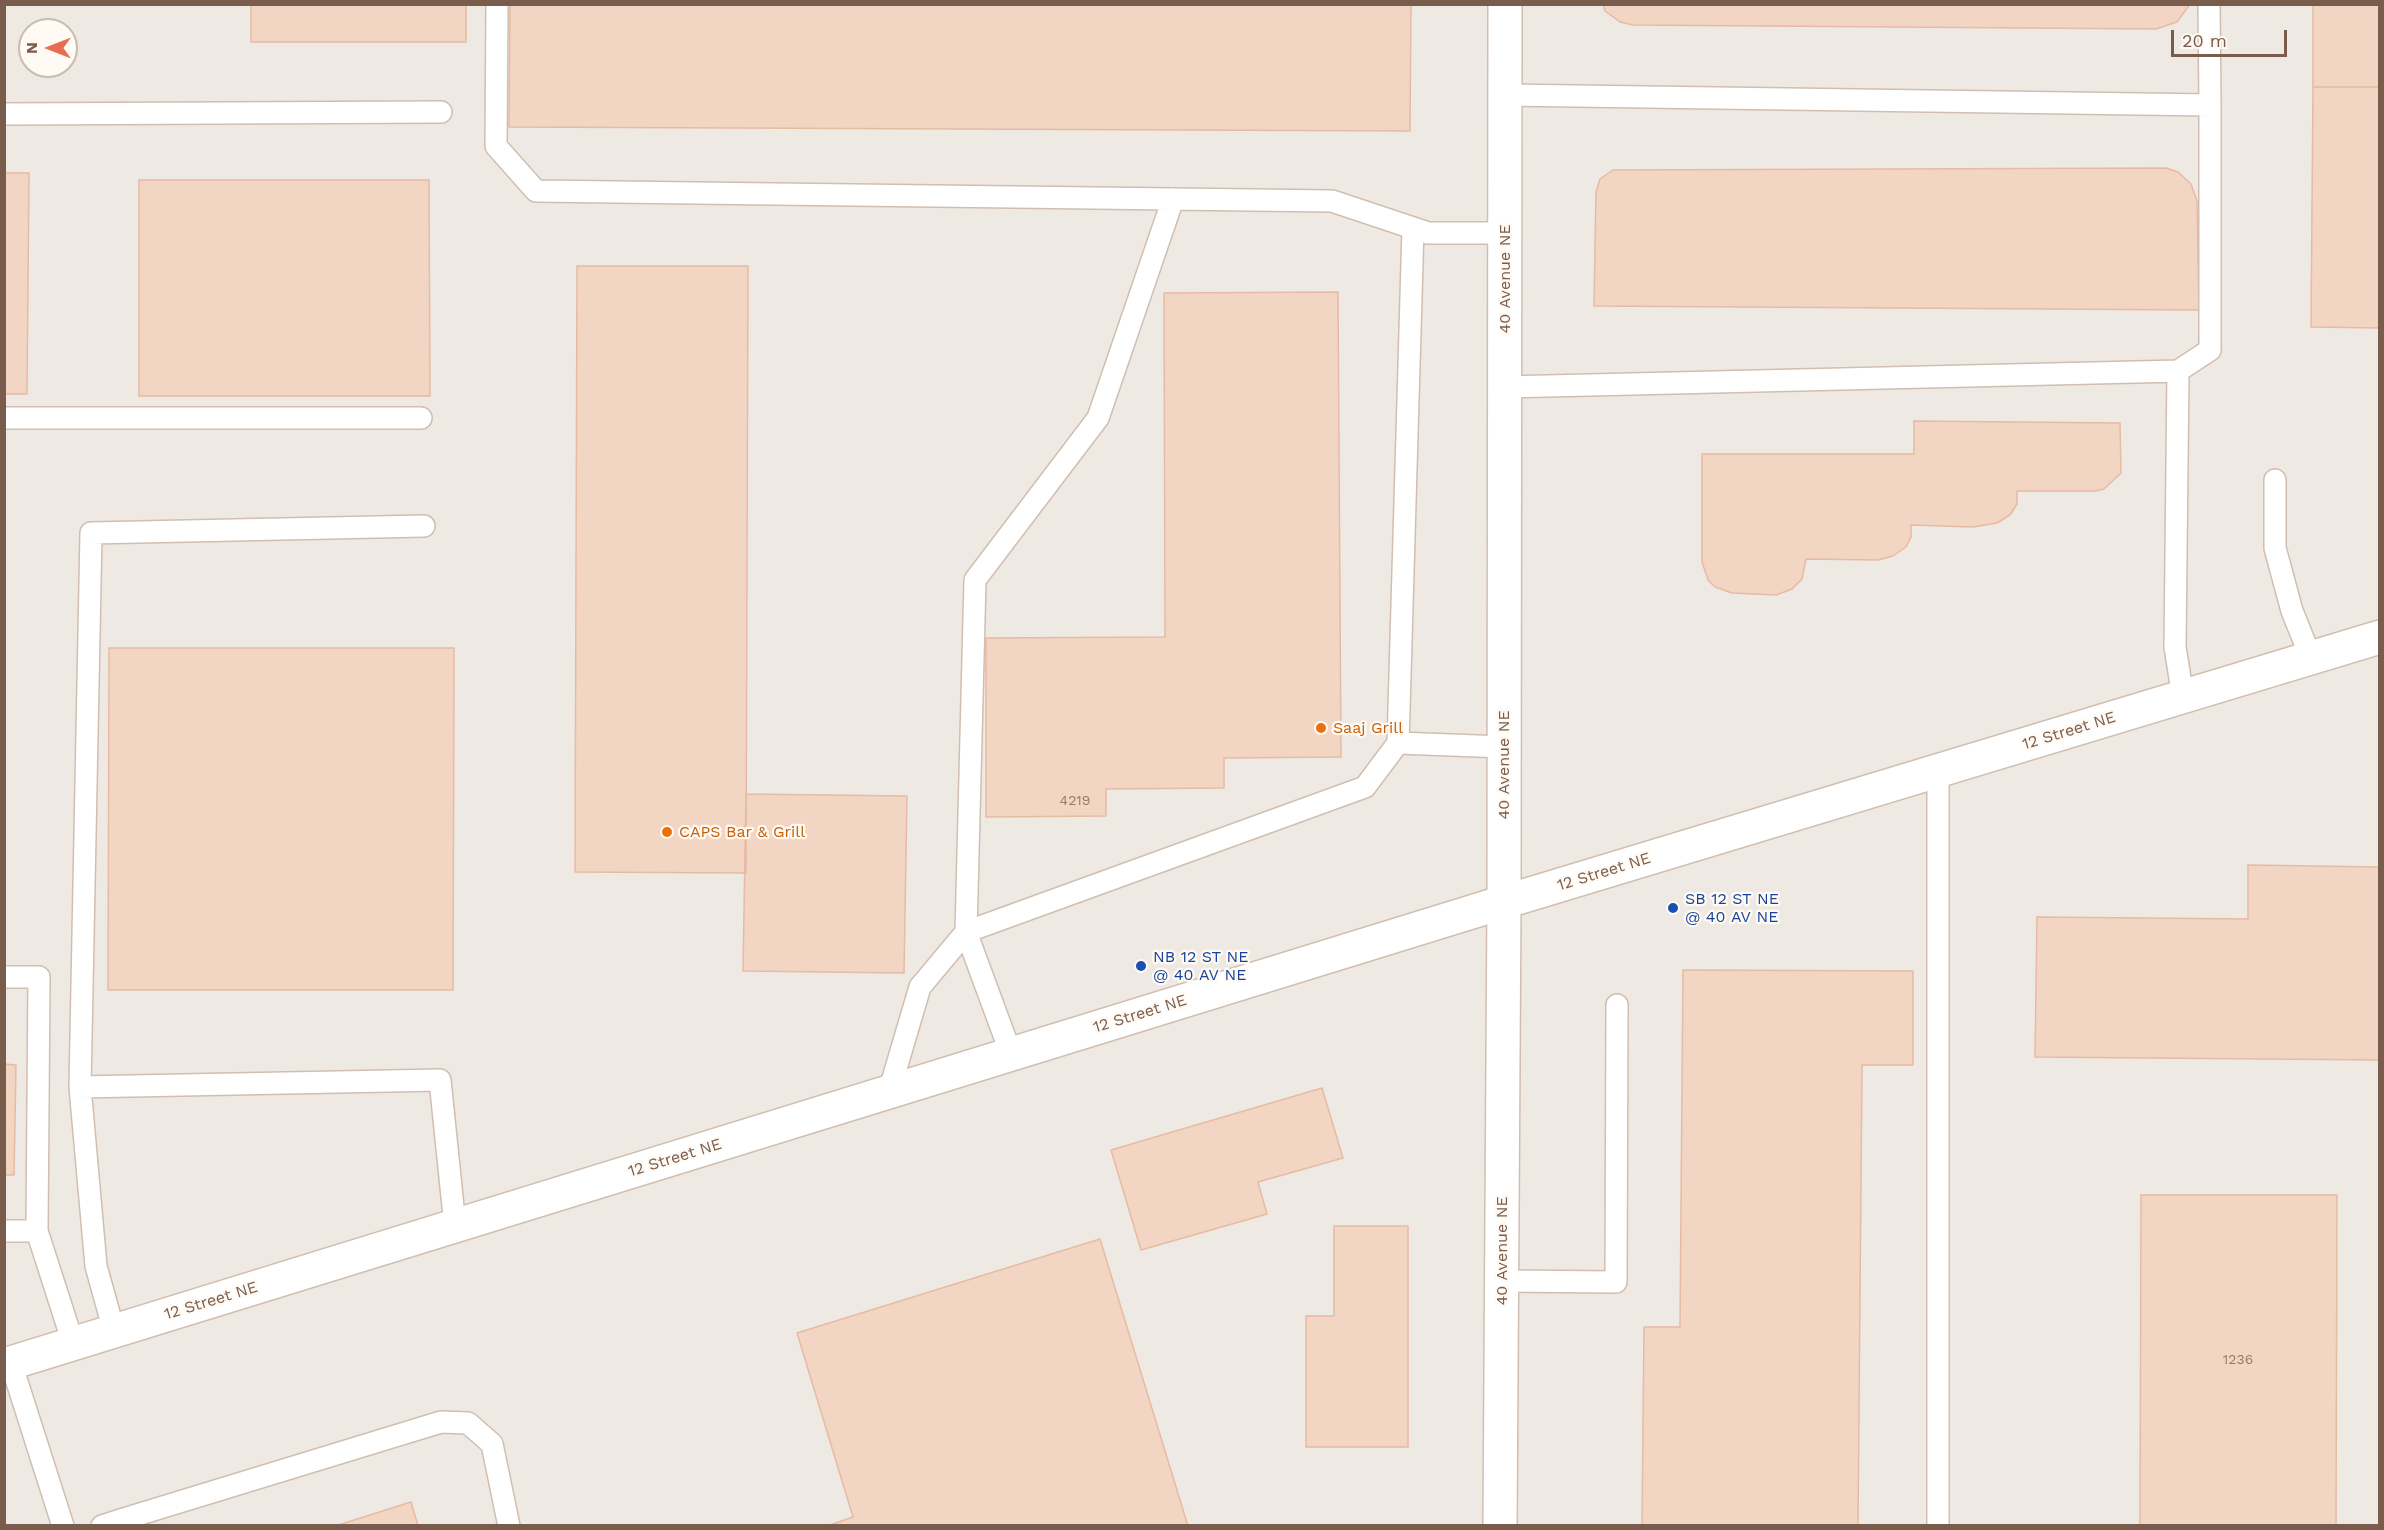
<!DOCTYPE html>
<style>
body{margin:0}
#map{position:relative;width:2384px;height:1530px;overflow:hidden;background:#fdf6ec;font-family:"Work Sans",sans-serif}
canvas{display:block}
.frame{position:absolute;inset:0;border:6px solid #7a5c4d;pointer-events:none}
.north{position:absolute;left:18px;top:18px;width:60px;height:60px;box-sizing:border-box;background:#fffaf3;border:2px solid #cabbb1;border-radius:50%;rotate:270deg;font-size:16px;font-weight:700;line-height:24px;text-align:center;color:#7a5c4d}
.north::after{content:'';display:block;margin:auto;width:21px;height:27px;background:#e76f51;clip-path:polygon(50% 0,100% 100%,50% 72%,0 100%)}
.scale{position:absolute;left:2171px;top:30px;width:116px;height:27px;box-sizing:border-box;border:3px solid #7a5c4d;border-top:0;padding-left:8px;font-size:18px;line-height:21px;white-space:nowrap;color:#7a5c4d;-webkit-text-stroke:4px #fffaf3;paint-order:stroke}
</style>
<div id="map">
<canvas width="2384" height="1530"></canvas>
<div class="frame"></div>
<div class="north">N</div>
<div class="scale">20 m</div>
</div>
<script>
const ctx = document.querySelector('canvas').getContext('2d');
ctx.lineJoin = 'round';
function fill(path, color) { ctx.fillStyle = color; ctx.fill(path, 'evenodd'); }
function strokePath(path, color, width, dash) { ctx.strokeStyle = color; ctx.lineWidth = width; ctx.lineCap = dash ? 'butt' : 'round'; ctx.setLineDash(dash || []); ctx.stroke(path); }
function label(font, color, halo, rows, align = 'center') {
  ctx.font = font + ' "Work Sans",sans-serif'; ctx.lineWidth = 4.5; ctx.setLineDash([]); ctx.textBaseline = 'middle'; ctx.strokeStyle = halo; ctx.fillStyle = color; for (const [text, x, y, turn = 0] of rows) {
    ctx.save(); ctx.translate(x, y); ctx.rotate((+turn || 0) * Math.PI / 180); ctx.textAlign = isNaN(turn) ? turn : align; if (halo) ctx.strokeText(text, 0, 0); ctx.fillText(text, 0, 0); ctx.restore();
  }
}
fill(new Path2D(`
 M 5,5 L 2379,5 L 2379,1525 L 5,1526 ZM 30,30 L 66,30 L 66,66 L 30,66 Z`), '#efe9e4');
const building = new Path2D(`
 M 251,4 L 466,4 L 466,42 L 251,42 Z
 M 510,4 L 1411,4 L 1410,131 L 509,127 Z
 M 1603,4 L 2190,4 L 2177,22 L 2156,29 L 1633,25 L 1620,22 L 1605,11 Z
 M 2313,4 L 2380,4 L 2380,87 L 2313,87 Z
 M 2313,87 L 2380,87 L 2380,328 L 2311,327 Z
 M 2166,168 L 2178,172 L 2191,184 L 2197,201 L 2199,310 L 1594,306 L 1596,192 L 1600,179 L 1613,170 Z
 M 4,173 L 29,173 L 27,394 L 4,394 Z
 M 139,180 L 429,180 L 430,396 L 139,396 Z
 M 577,266 L 748,266 L 746,873 L 575,872 Z
 M 1338,292 L 1341,757 L 1224,758 L 1224,788 L 1106,789 L 1106,816 L 986,817 L 986,638 L 1165,637 L 1164,293 Z
 M 1914,421 L 2120,423 L 2121,473 L 2104,489 L 2095,491 L 2017,491 L 2017,504 L 2010,515 L 1997,523 L 1973,527 L 1911,525 L 1911,537 L 1906,547 L 1893,556 L 1878,560 L 1806,559 L 1802,579 L 1792,589 L 1776,595 L 1732,593 L 1715,587 L 1708,580 L 1702,562 L 1702,454 L 1914,454 Z
 M 109,648 L 454,648 L 453,990 L 108,990 Z
 M 746,794 L 907,796 L 904,973 L 743,971 Z
 M 2248,865 L 2380,867 L 2380,1060 L 2035,1057 L 2037,917 L 2248,919 Z
 M 1683,970 L 1913,971 L 1913,1065 L 1862,1065 L 1858,1526 L 1642,1526 L 1644,1327 L 1680,1327 Z
 M 4,1064 L 16,1065 L 14,1175 L 4,1175 Z
 M 1322,1088 L 1343,1158 L 1258,1182 L 1267,1214 L 1141,1250 L 1111,1150 Z
 M 2141,1195 L 2337,1195 L 2336,1526 L 2140,1526 Z
 M 1334,1226 L 1408,1226 L 1408,1447 L 1306,1447 L 1306,1316 L 1334,1316 Z
 M 1100,1239 L 1188,1526 L 827,1526 L 853,1517 L 797,1333 Z
 M 411,1502 L 418,1526 L 335,1526 Z`);
fill(building, '#f3d5c3');
strokePath(building, '#e6bba3', 1.5);
const service = new Path2D(`
 M 497,4 L 496,146 L 536,191 L 1332,201 L 1428,233 L 1505,233
 M 2209,4 L 2210,105
 M 1505,95 L 2210,105 L 2210,350 L 2178,371
 M 4,114 L 441,112
 M 1413,228 L 1398,743 L 1504,747
 M 1505,387 L 2178,371 L 2175,647 L 2183,697
 M 4,418 L 421,418
 M 2275,480 L 2275,548 L 2292,611 L 2311,658
 M 1938,771 L 1938,1526
 M 4,977 L 39,977 L 37,1231
 M 1011,1054 L 966,932 L 1365,787 L 1398,743
 M 80,1087 L 91,533 L 424,526
 M 889,1092 L 920,987 L 966,932 L 975,580 L 1098,418 L 1173,199
 M 4,1231 L 37,1231 L 73,1343
 M 1502,1281 L 1616,1282 L 1617,1005
 M 114,1331 L 96,1266 L 80,1087 L 440,1080 L 455,1226
 M 11,1363 L 63,1526
 M 127,1518 L 441,1422 L 468,1423 L 492,1444 L 509,1526
 M 102,1526 L 127,1518 L 129,1526`);
const minor = new Path2D(`
 M 1500,1526 L 1504,902 L 1505,4`);
const tertiary = new Path2D(`
 M 4,1365 L 1504,902 L 2380,637`);
strokePath(service, '#d1beb0', 24);
strokePath(minor, '#d1beb0', 36);
strokePath(tertiary, '#d1beb0', 36);
strokePath(service, '#fff', 21);
strokePath(minor, '#fff', 33);
strokePath(tertiary, '#fff', 33);
for (const [x, y, r, color] of [
 [1321,728,6,"#e8710a"],
 [667,832,6,"#e8710a"],
 [1673,908,6,"#1a4fb4"],
 [1141,966,6,"#1a4fb4"]
]) { const dot = new Path2D(); dot.arc(x, y, r, 0, 2 * Math.PI); ctx.fillStyle = color; ctx.fill(dot); strokePath(dot, '#fffaf3', 2); }
label('14px', '#987a6a', null, [
 ["4219",1075,801],
 ["1236",2238,1360]
]);
label('16px', '#7a5c4d', '#fffaf3', [
 ["40 Avenue NE",1505,279,-90],
 ["12 Street NE",2069,731,-17],
 ["40 Avenue NE",1504,765,-90],
 ["12 Street NE",1604,872,-17],
 ["12 Street NE",1140,1014,-17],
 ["12 Street NE",675,1158,-17],
 ["40 Avenue NE",1502,1251,-90],
 ["12 Street NE",211,1301,-17]
]);
label('16px', '#c56008', '#fffaf3', [
 ["Saaj Grill",1333,728],
 ["CAPS Bar & Grill",679,832]
], 'left');
label('16px', '#164399', '#fffaf3', [
 ["SB 12 ST NE",1685,899],
 ["@ 40 AV NE",1685,917],
 ["NB 12 ST NE",1153,957],
 ["@ 40 AV NE",1153,975]
], 'left');
</script>
